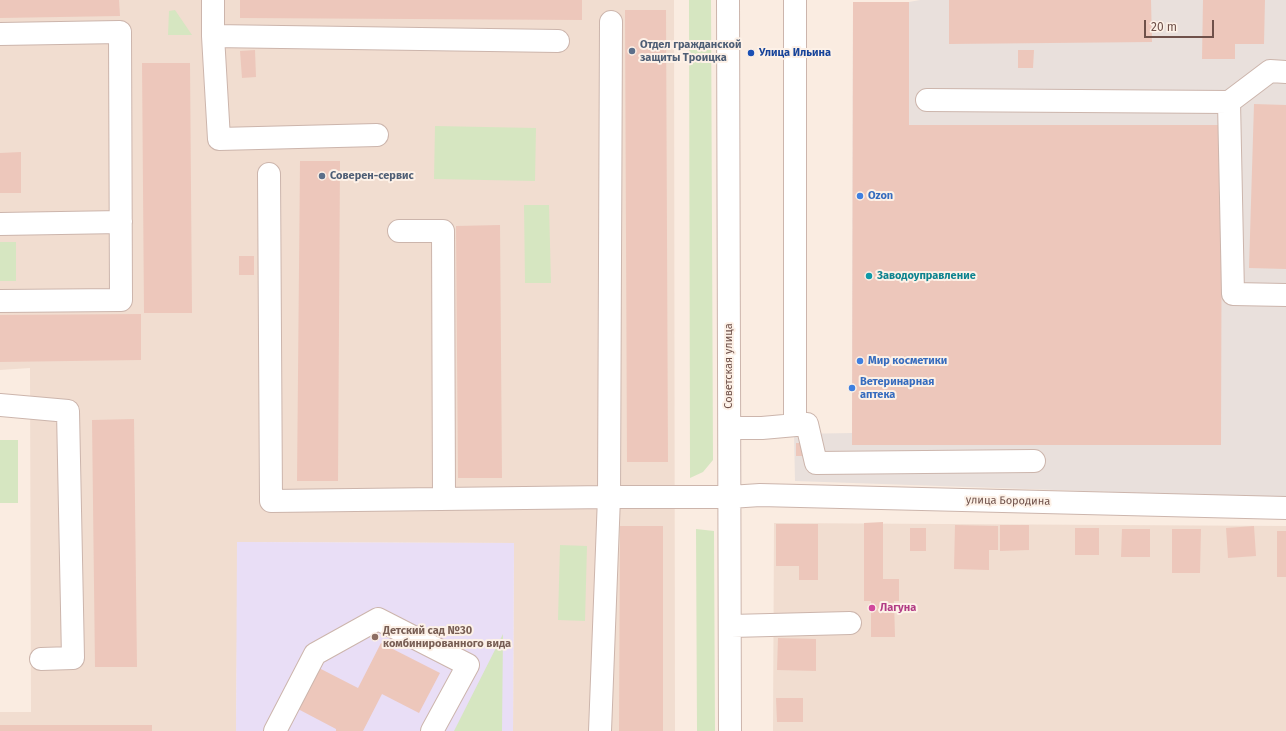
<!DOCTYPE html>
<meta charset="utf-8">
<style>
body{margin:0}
#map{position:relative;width:1286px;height:731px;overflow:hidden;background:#faece1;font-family:"Fira Sans",sans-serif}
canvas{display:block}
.scale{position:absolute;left:1144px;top:20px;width:70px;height:18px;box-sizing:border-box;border:2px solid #6f514a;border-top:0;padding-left:5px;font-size:12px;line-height:14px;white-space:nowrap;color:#6f514a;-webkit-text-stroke:3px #fdf1e7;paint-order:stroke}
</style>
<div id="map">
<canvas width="1286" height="731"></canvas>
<div class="scale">20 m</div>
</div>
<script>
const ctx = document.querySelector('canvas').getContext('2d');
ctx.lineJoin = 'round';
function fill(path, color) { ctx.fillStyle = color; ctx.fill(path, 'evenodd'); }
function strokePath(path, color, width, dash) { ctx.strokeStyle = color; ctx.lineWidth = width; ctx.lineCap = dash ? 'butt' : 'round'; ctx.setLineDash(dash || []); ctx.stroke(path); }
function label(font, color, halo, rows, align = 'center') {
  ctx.font = font + ' "Fira Sans",sans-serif'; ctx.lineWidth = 4; ctx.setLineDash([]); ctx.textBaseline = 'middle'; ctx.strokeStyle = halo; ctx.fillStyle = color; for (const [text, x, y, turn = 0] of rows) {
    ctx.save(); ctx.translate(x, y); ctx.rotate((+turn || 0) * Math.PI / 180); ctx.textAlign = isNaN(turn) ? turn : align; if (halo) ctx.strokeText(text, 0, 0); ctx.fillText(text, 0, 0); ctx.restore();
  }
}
fill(new Path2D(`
 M 0,0 L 674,0 L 675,731 L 513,731 L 514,543 L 238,542 L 236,731 L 0,731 L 0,712 L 31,712 L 30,368 L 0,370 Z
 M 774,523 L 1286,526 L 1286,731 L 773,731 Z`), '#f1ddd0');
fill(new Path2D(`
 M 920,0 L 1286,0 L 1286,498 L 795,481 L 794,434 L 852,433 L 853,2 L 909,2 Z`), '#e9e0dc');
fill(new Path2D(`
 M 237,542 L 514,543 L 513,731 L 236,731 Z`), '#e9def6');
fill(new Path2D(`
 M 689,0 L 711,0 L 713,460 L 703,472 L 690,478 Z
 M 175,10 L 192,35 L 168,35 L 169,11 Z
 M 435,126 L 536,128 L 535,181 L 434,179 Z
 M 524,205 L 549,205 L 551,283 L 525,283 Z
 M 0,242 L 16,242 L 16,281 L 0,281 Z
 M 18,440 L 18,503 L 0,503 L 0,440 Z
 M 696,529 L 714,531 L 715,731 L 697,731 Z
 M 560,545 L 587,546 L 585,621 L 558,620 Z
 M 503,634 L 502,731 L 454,731 Z`), '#d6e6c1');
fill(new Path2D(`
 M 0,0 L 119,0 L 120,16 L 0,18 Z
 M 240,0 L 582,0 L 582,20 L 240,18 Z
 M 949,0 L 1151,0 L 1152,42 L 949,44 Z
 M 1203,0 L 1265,0 L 1264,44 L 1235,44 L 1235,59 L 1202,59 Z
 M 853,2 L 909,2 L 909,125 L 1222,125 L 1221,445 L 852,445 Z
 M 625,10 L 666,10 L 668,462 L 627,462 Z
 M 255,50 L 256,77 L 242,78 L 240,51 Z
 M 1018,50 L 1034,50 L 1033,68 L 1018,68 Z
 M 142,63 L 190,63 L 192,313 L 144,313 Z
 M 1254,104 L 1286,105 L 1286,269 L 1249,268 Z
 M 21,152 L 21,193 L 0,193 L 0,153 Z
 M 300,161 L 340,161 L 338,481 L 297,481 Z
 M 500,225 L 502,478 L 458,478 L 456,226 Z
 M 239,256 L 254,256 L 254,275 L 239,275 Z
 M 141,314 L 141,360 L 0,362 L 0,315 Z
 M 134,419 L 137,667 L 95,667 L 92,420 Z
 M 796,443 L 806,443 L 806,456 L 796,456 Z
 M 883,522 L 883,579 L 899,579 L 899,601 L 894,601 L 895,637 L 871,637 L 871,601 L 864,601 L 864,523 Z
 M 776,524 L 818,524 L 818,580 L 799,580 L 799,566 L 776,566 Z
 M 955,525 L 998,526 L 998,550 L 989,550 L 989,570 L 954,569 Z
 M 1000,525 L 1029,525 L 1029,550 L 1000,551 Z
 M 620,526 L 663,526 L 663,731 L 619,731 Z
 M 1254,526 L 1256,556 L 1228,558 L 1226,528 Z
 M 910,528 L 926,528 L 926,551 L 910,551 Z
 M 1075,528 L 1099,528 L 1099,555 L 1075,555 Z
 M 1122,529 L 1150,529 L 1150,557 L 1121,557 Z
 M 1172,529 L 1201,529 L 1200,573 L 1172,573 Z
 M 1277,531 L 1286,531 L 1286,577 L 1277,577 Z
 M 778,638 L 816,639 L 816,671 L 777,670 Z
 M 381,643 L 440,673 L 419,713 L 382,694 L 363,731 L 336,731 L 336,729 L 298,709 L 319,668 L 358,688 Z
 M 776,698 L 803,698 L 803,722 L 777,722 Z
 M 0,725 L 152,725 L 152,731 L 0,731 Z`), '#edc7bb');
const minor = new Path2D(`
 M 213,0 L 213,36 L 558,41
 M 728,0 L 730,731
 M 0,34 L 120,32 L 121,300 L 0,301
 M 213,36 L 219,139 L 377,135
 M 927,100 L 1229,102 L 1270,71 L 1286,72
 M 1229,102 L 1233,294 L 1286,295
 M 269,174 L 271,501 L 609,497 L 730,497 L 760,495 L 1286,508
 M 0,224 L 121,222
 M 399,231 L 443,231 L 444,499
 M 0,405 L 68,411 L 73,658 L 41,659
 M 795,425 L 795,0
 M 730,428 L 762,428 L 807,424 L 816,463 L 1034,461
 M 731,626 L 850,623
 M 275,731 L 315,654 L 378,619 L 468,665 L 432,731
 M 600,731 L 609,497 L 611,22`);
strokePath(minor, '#ccb5ac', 24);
strokePath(minor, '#fff', 22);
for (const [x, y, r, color] of [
 [632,51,4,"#5c6f8a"],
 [751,53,4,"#1a4fb4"],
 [322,176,4,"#5c6f8a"],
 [860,196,4,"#3f7fe0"],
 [869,276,4,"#0f9aa8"],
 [860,361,4,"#3f7fe0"],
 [852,388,4,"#3f7fe0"],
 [872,608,4,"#d1479c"],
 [375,637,4,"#8d6e63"]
]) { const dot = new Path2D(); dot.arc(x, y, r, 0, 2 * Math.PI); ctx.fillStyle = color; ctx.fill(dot); strokePath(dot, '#fdf1e7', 1.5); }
label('bold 11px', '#4e5e75', '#fdf1e7', [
 ["Отдел гражданской",640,45],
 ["защиты Троицка",640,58],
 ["Соверен-сервис",330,176]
], 'left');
label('bold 11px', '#164399', '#fdf1e7', [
 ["Улица Ильина",759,53]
], 'left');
label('bold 11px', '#366cbe', '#fdf1e7', [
 ["Ozon",868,196],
 ["Мир косметики",868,361],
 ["Ветеринарная",860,382],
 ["аптека",860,395]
], 'left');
label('bold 11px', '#0d838f', '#fdf1e7', [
 ["Заводоуправление",877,276]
], 'left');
label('11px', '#6f514a', '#fdf1e7', [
 ["Советская улица",729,366,-90],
 ["улица Бородина",1008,501,1]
]);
label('bold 11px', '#b23c85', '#fdf1e7', [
 ["Лагуна",880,608]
], 'left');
label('bold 11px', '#785e54', '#fdf1e7', [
 ["Детский сад №30",383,631],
 ["комбинированного вида",383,644]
], 'left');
</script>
